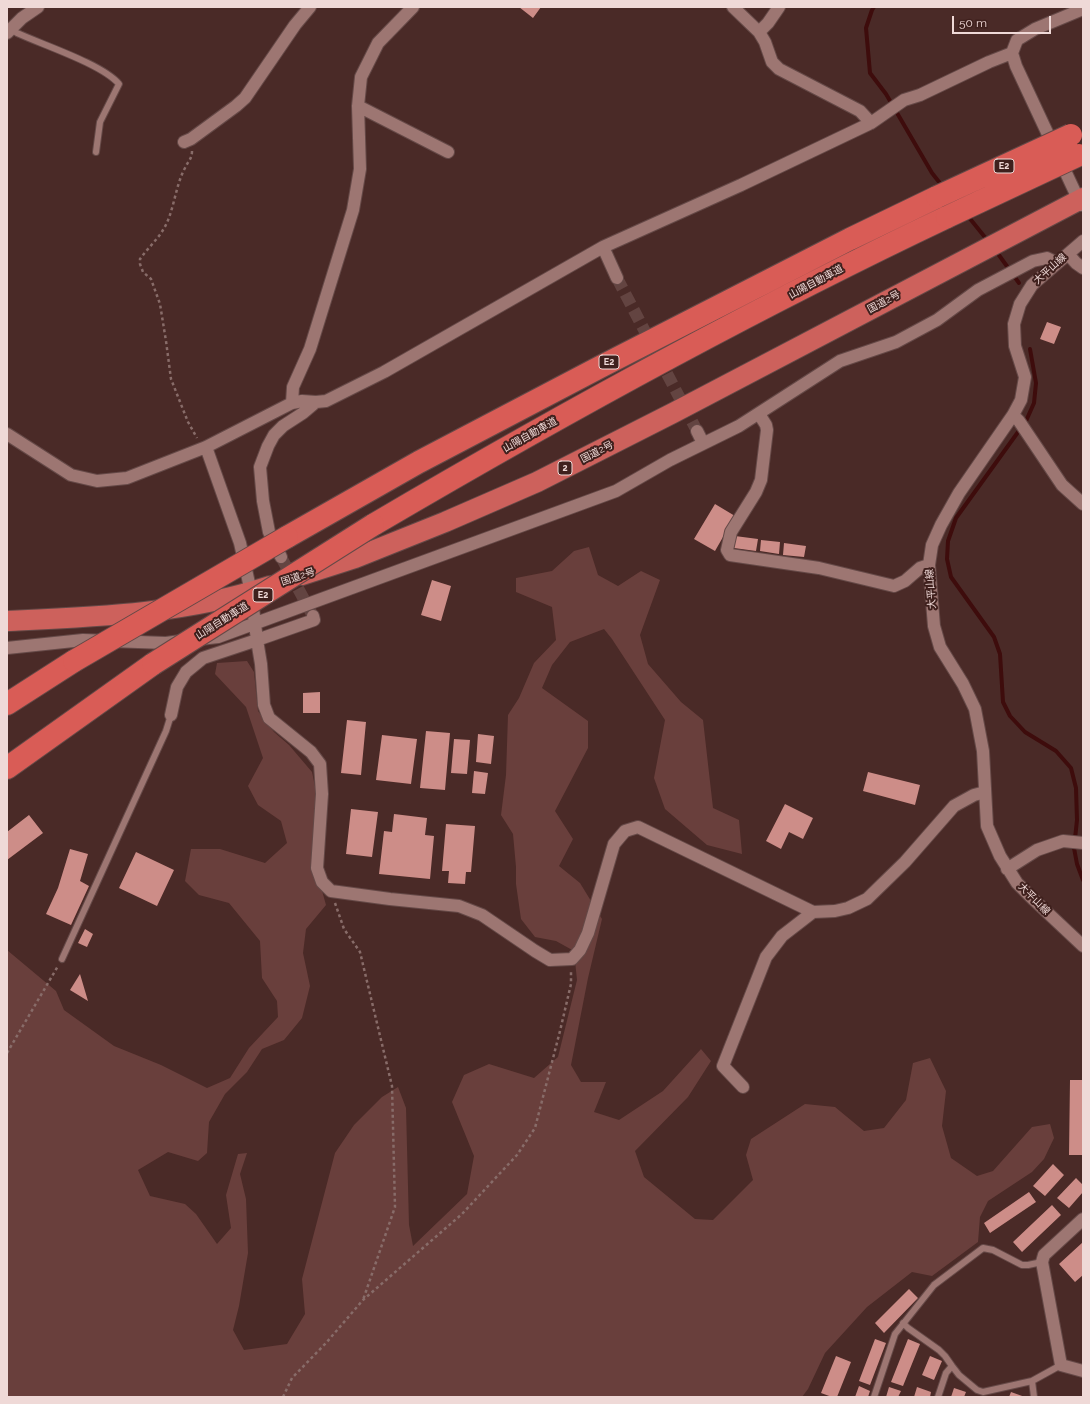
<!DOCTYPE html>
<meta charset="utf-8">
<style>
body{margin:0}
#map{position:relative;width:1090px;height:1404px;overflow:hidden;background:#4a2a27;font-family:Raleway,sans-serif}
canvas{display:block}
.frame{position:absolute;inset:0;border:8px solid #efd9d7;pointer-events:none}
.scale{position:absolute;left:952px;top:16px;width:99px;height:18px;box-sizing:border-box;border:2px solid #efd9d7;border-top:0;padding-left:5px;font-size:12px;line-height:14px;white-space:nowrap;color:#efd9d7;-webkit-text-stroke:3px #3f201d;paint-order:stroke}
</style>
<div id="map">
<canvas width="1090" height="1404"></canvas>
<div class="frame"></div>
<div class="scale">50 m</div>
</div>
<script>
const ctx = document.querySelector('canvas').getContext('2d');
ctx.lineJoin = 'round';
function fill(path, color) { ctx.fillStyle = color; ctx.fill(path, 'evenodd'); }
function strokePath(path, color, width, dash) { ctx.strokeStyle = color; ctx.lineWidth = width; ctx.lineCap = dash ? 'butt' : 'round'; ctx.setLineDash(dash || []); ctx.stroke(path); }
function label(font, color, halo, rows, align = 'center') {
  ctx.font = font + ' Raleway,"Noto Sans JP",sans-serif'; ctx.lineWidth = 4; ctx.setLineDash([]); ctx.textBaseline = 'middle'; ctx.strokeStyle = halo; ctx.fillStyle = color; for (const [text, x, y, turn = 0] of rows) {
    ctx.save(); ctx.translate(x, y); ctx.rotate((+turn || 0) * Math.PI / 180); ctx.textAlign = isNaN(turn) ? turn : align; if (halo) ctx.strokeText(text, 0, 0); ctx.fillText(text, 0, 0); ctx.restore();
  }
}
fill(new Path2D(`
 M 589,547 L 598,575 L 618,586 L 641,571 L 660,580 L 640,635 L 648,664 L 681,702 L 703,720 L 713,808 L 739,820 L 742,854 L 707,845 L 665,809 L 654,778 L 665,720 L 612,639 L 604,629 L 570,642 L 552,665 L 542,688 L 588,721 L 588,748 L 555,811 L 573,839 L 559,866 L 580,883 L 602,919 L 588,978 L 571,1065 L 581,1082 L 606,1082 L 594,1112 L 619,1120 L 663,1091 L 701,1049 L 711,1061 L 688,1097 L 635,1151 L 644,1177 L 695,1219 L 713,1220 L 753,1180 L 746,1155 L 751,1139 L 805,1104 L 835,1107 L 864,1131 L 884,1128 L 906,1100 L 913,1063 L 930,1058 L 946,1091 L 942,1126 L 951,1158 L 977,1176 L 993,1171 L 1032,1127 L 1050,1124 L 1054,1138 L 1044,1159 L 1032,1172 L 988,1201 L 980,1217 L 978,1242 L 932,1276 L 912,1272 L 867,1307 L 825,1353 L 808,1389 L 802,1397 L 7,1397 L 7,950 L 56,991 L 64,1010 L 114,1046 L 161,1065 L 207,1088 L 230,1078 L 249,1048 L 278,1017 L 277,1001 L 262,978 L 260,941 L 229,903 L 199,895 L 185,881 L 191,849 L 220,849 L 265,863 L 287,843 L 281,821 L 258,805 L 248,786 L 263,758 L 246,707 L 215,674 L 217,663 L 247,661 L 254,672 L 258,711 L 274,732 L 289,745 L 312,772 L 316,791 L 321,887 L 326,905 L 306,929 L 303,953 L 310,986 L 302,1018 L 284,1040 L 262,1049 L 247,1072 L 225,1094 L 209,1122 L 207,1153 L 198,1161 L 168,1152 L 138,1170 L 150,1196 L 185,1204 L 196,1214 L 217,1244 L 231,1228 L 226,1195 L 238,1154 L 247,1153 L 240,1174 L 246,1199 L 248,1253 L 239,1306 L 233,1330 L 244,1350 L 287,1344 L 305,1314 L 302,1279 L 335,1153 L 354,1125 L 382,1097 L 398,1087 L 406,1108 L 409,1225 L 413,1246 L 467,1194 L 474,1156 L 452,1102 L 464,1075 L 489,1064 L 534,1078 L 558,1057 L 577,980 L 574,951 L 556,941 L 535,937 L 521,919 L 516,884 L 516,867 L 513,834 L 501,815 L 506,775 L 508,715 L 519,698 L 534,663 L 556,640 L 552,607 L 516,592 L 516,578 L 552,571 L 574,551 Z`), '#693f3c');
strokePath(new Path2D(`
 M 874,7 L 872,10 L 866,28 L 870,73 L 886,94 L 932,173 L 943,187
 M 967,215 L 988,241
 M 996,251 L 1019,283
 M 1030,349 L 1036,383 L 1034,403 L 1026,421 L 956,518 L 948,541 L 947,559 L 951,577 L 994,637 L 1000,654 L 1003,702 L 1010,716 L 1025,732 L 1056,751 L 1071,768 L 1076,788 L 1077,820 L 1074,848 L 1077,864 L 1083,880`), '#3e0c0c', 4);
fill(new Path2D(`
 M 519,7 L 541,7 L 533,18 Z
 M 1047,322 L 1061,327 L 1054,344 L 1040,339 Z
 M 715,504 L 735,516 L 715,551 L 694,539 Z
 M 735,536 L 758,539 L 756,551 L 734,548 Z
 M 761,540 L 780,542 L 779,554 L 760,551 Z
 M 784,543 L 806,546 L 804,557 L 783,555 Z
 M 432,580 L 451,586 L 441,621 L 421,615 Z
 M 320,692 L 320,713 L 303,713 L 303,693 Z
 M 347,720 L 366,722 L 361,775 L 341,773 Z
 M 426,731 L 450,733 L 445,790 L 420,788 Z
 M 478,734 L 494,736 L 491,764 L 476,762 Z
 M 382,735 L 417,739 L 411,784 L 376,780 Z
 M 454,739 L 470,740 L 467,774 L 451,773 Z
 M 474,771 L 488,773 L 485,794 L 472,793 Z
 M 868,772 L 920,785 L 915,805 L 863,791 Z
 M 785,804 L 813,818 L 803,839 L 789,832 L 781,849 L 766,841 Z
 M 351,809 L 378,812 L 372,857 L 346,854 Z
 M 394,814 L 427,818 L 425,835 L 434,836 L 430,879 L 379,874 L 384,831 L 392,832 Z
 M 29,815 L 43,833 L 7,860 L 7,832 Z
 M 446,824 L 475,826 L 471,872 L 466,872 L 465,884 L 448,883 L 449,871 L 442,871 Z
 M 70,849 L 88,854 L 80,881 L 89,886 L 71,925 L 46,914 L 58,888 Z
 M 136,852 L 174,870 L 157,906 L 119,888 Z
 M 85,929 L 93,934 L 87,947 L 78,943 Z
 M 80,974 L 88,1001 L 70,990 Z
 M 1070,1080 L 1083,1080 L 1083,1155 L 1069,1155 Z
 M 1053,1164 L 1064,1175 L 1045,1196 L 1033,1186 Z
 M 1076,1178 L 1083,1185 L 1083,1192 L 1069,1208 L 1057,1198 Z
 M 1029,1192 L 1036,1202 L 990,1233 L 984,1223 Z
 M 1052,1205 L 1061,1215 L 1022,1252 L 1013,1242 Z
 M 1083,1242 L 1083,1275 L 1075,1282 L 1059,1264 Z
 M 909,1289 L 918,1298 L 884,1333 L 875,1323 Z
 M 875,1339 L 886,1343 L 870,1385 L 859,1381 Z
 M 908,1339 L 920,1344 L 903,1386 L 891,1382 Z
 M 836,1356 L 851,1362 L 837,1397 L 832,1397 L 821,1393 Z
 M 930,1356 L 942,1361 L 934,1380 L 922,1375 Z
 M 859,1386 L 870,1391 L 868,1397 L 855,1397 Z
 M 889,1387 L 901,1391 L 898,1397 L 886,1397 Z
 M 917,1387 L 931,1392 L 930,1397 L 914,1397 Z
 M 954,1388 L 966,1392 L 964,1397 L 951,1397 Z
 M 1011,1392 L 1025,1397 L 1009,1397 Z`), '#cd8d88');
strokePath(new Path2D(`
 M 617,278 L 697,431
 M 281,557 L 313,616`), '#634441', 12, [12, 6]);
const service = new Path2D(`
 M 11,29 L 17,33 C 43,45 102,64 119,84 L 100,122 L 96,152
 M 62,959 L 166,731 L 171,715
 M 903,1323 L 908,1328 L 939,1350 L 945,1356 L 952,1366 L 959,1375 L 977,1390 L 983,1392 L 1032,1381 L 1061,1365
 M 1032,1381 L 1034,1397
 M 874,1397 L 895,1334 L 934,1285 L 983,1248 L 993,1250 L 1022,1265 L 1028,1265 L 1042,1262
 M 938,1397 L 946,1373 L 952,1366`);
const minor = new Path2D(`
 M 733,7 L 759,32 L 765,42 L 772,62 L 779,69 L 860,111 L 871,123
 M 759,32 L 768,23 L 779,7
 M 7,33 L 22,18 L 38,7
 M 358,106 L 448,152
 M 184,142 L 191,139 L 236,106 L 245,98 L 295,25 L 310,7
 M 1081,205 L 1016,66 L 1012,53 L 1017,40 L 1035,29 L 1083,9
 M 1083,241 L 1032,285 L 1020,304 L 1014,324 L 1015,346 L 1025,377 L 1021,400 L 1013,415 L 959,493 L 941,525 L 932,545 L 929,565 L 934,626 L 940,647 L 963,684 L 975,709 L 983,751 L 987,826 L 1000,856 L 1017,883 L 1034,900 L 1083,946
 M 603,247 L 617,278
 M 1068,254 L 1076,263 L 1083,268
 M 292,403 L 293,387 L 310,349 L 353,210 L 360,169 L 358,106 L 361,77 L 378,43 L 413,7
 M 759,414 L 766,425 L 767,430 L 761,480 L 756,492 L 731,532 L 727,550 L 730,555 L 819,568 L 894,586 L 905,581 L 920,568 L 929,565
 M 1013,415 L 1019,421 L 1062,485 L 1083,504
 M 697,431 L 703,443
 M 7,434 L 71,475 L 97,481 L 127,478 L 206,447 L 292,403 L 302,401 L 316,402 L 326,401 L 384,372 L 603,247 L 741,185 L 871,123 L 904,100 L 920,95 L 989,62 L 1012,53
 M 281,557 L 269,532 L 263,501 L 260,467 L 268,446 L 274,435 L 283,426 L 303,413 L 316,402
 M 313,616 L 314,620 L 257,640 L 261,664 L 264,705 L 269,718 L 311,752 L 320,764 L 322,794 L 317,868 L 322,882 L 331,891 L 390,899 L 459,906 L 482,915 L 535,951 L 550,960 L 572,959 L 580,950 L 588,933 L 614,844 L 625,831 L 638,827 L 813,912 L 835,911 L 848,908 L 867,899 L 905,862 L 954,806 L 974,795 L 985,792
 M 200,639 L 218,637 L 616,491 L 670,460 L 739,426 L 840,361 L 896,342 L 937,320 L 978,290 L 1033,261 L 1047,258 L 1057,263
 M 7,648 L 83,640 L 166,643 L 181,641
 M 171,715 L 177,687 L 186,672 L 203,658 L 257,640 L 251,592 L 240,543 L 206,447
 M 1007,869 L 1037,850 L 1063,841 L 1083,843
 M 743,1087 L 723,1066 L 766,957 L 782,936 L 813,912
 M 1083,1219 L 1044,1255 L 1042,1262 L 1061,1365 L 1083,1371`);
const trunk = new Path2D(`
 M 302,575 L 355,558 L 445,522 L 537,482 L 673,413 L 1083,198
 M 7,621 C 95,617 185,614 270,586`);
const motorway = new Path2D(`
 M 373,525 C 560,415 751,310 947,217
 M 287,537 L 419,462 L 602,366 L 850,239 L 937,197
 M 7,704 L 74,661
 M 7,768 L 153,664`);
strokePath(service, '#654947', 8);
strokePath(minor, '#654947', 14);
strokePath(trunk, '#654947', 22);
strokePath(motorway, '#654947', 24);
strokePath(new Path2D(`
 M 192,151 C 192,159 188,161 185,168 C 175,186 174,213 163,230 C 157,240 147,249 140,259 L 140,264 L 143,272 L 151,279 L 160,304 L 166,341 L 171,379 L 188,422 L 197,438
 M 335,903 L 344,929 L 360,952 L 392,1086 L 395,1207 L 363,1300
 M 7,1053 L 58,966
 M 283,1397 L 292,1378 L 326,1343 L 363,1300 L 462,1214 L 517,1155 L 535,1128 L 560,1031 L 571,984 L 571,970`), '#886c69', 2.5, [3, 3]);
strokePath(service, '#9d7672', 6);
strokePath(minor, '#9d7672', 12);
strokePath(trunk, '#cd615c', 20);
strokePath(motorway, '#d95c56', 22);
const motorwayBridge = new Path2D(`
 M 937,197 L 1071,135
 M 947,217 L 1079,155
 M 74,661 L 287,537
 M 153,664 L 373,525`);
strokePath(motorwayBridge, '#654947', 24, []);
strokePath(motorwayBridge, '#d95c56', 22);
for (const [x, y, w] of [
 [1004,166,20],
 [609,362,20],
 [565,468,14],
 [263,595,20]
]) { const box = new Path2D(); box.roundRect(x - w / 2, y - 7, w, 14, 3); ctx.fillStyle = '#3f201d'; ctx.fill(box); strokePath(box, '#efd9d7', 1); }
label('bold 9px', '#efd9d7', null, [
 ["E2",1004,166],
 ["E2",609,362],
 ["2",565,468],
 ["E2",263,595]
]);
label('10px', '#efd9d7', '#3f201d', [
 ["大平山線",1050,269,-42],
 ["山陽自動車道",816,282,-28],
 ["国道2号",884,302,-28],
 ["山陽自動車道",530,435,-29],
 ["国道2号",597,452,-27],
 ["国道2号",298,577,-18],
 ["大平山線",931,589,-94],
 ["山陽自動車道",222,621,-32],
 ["大平山線",1034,899,45]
]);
</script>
